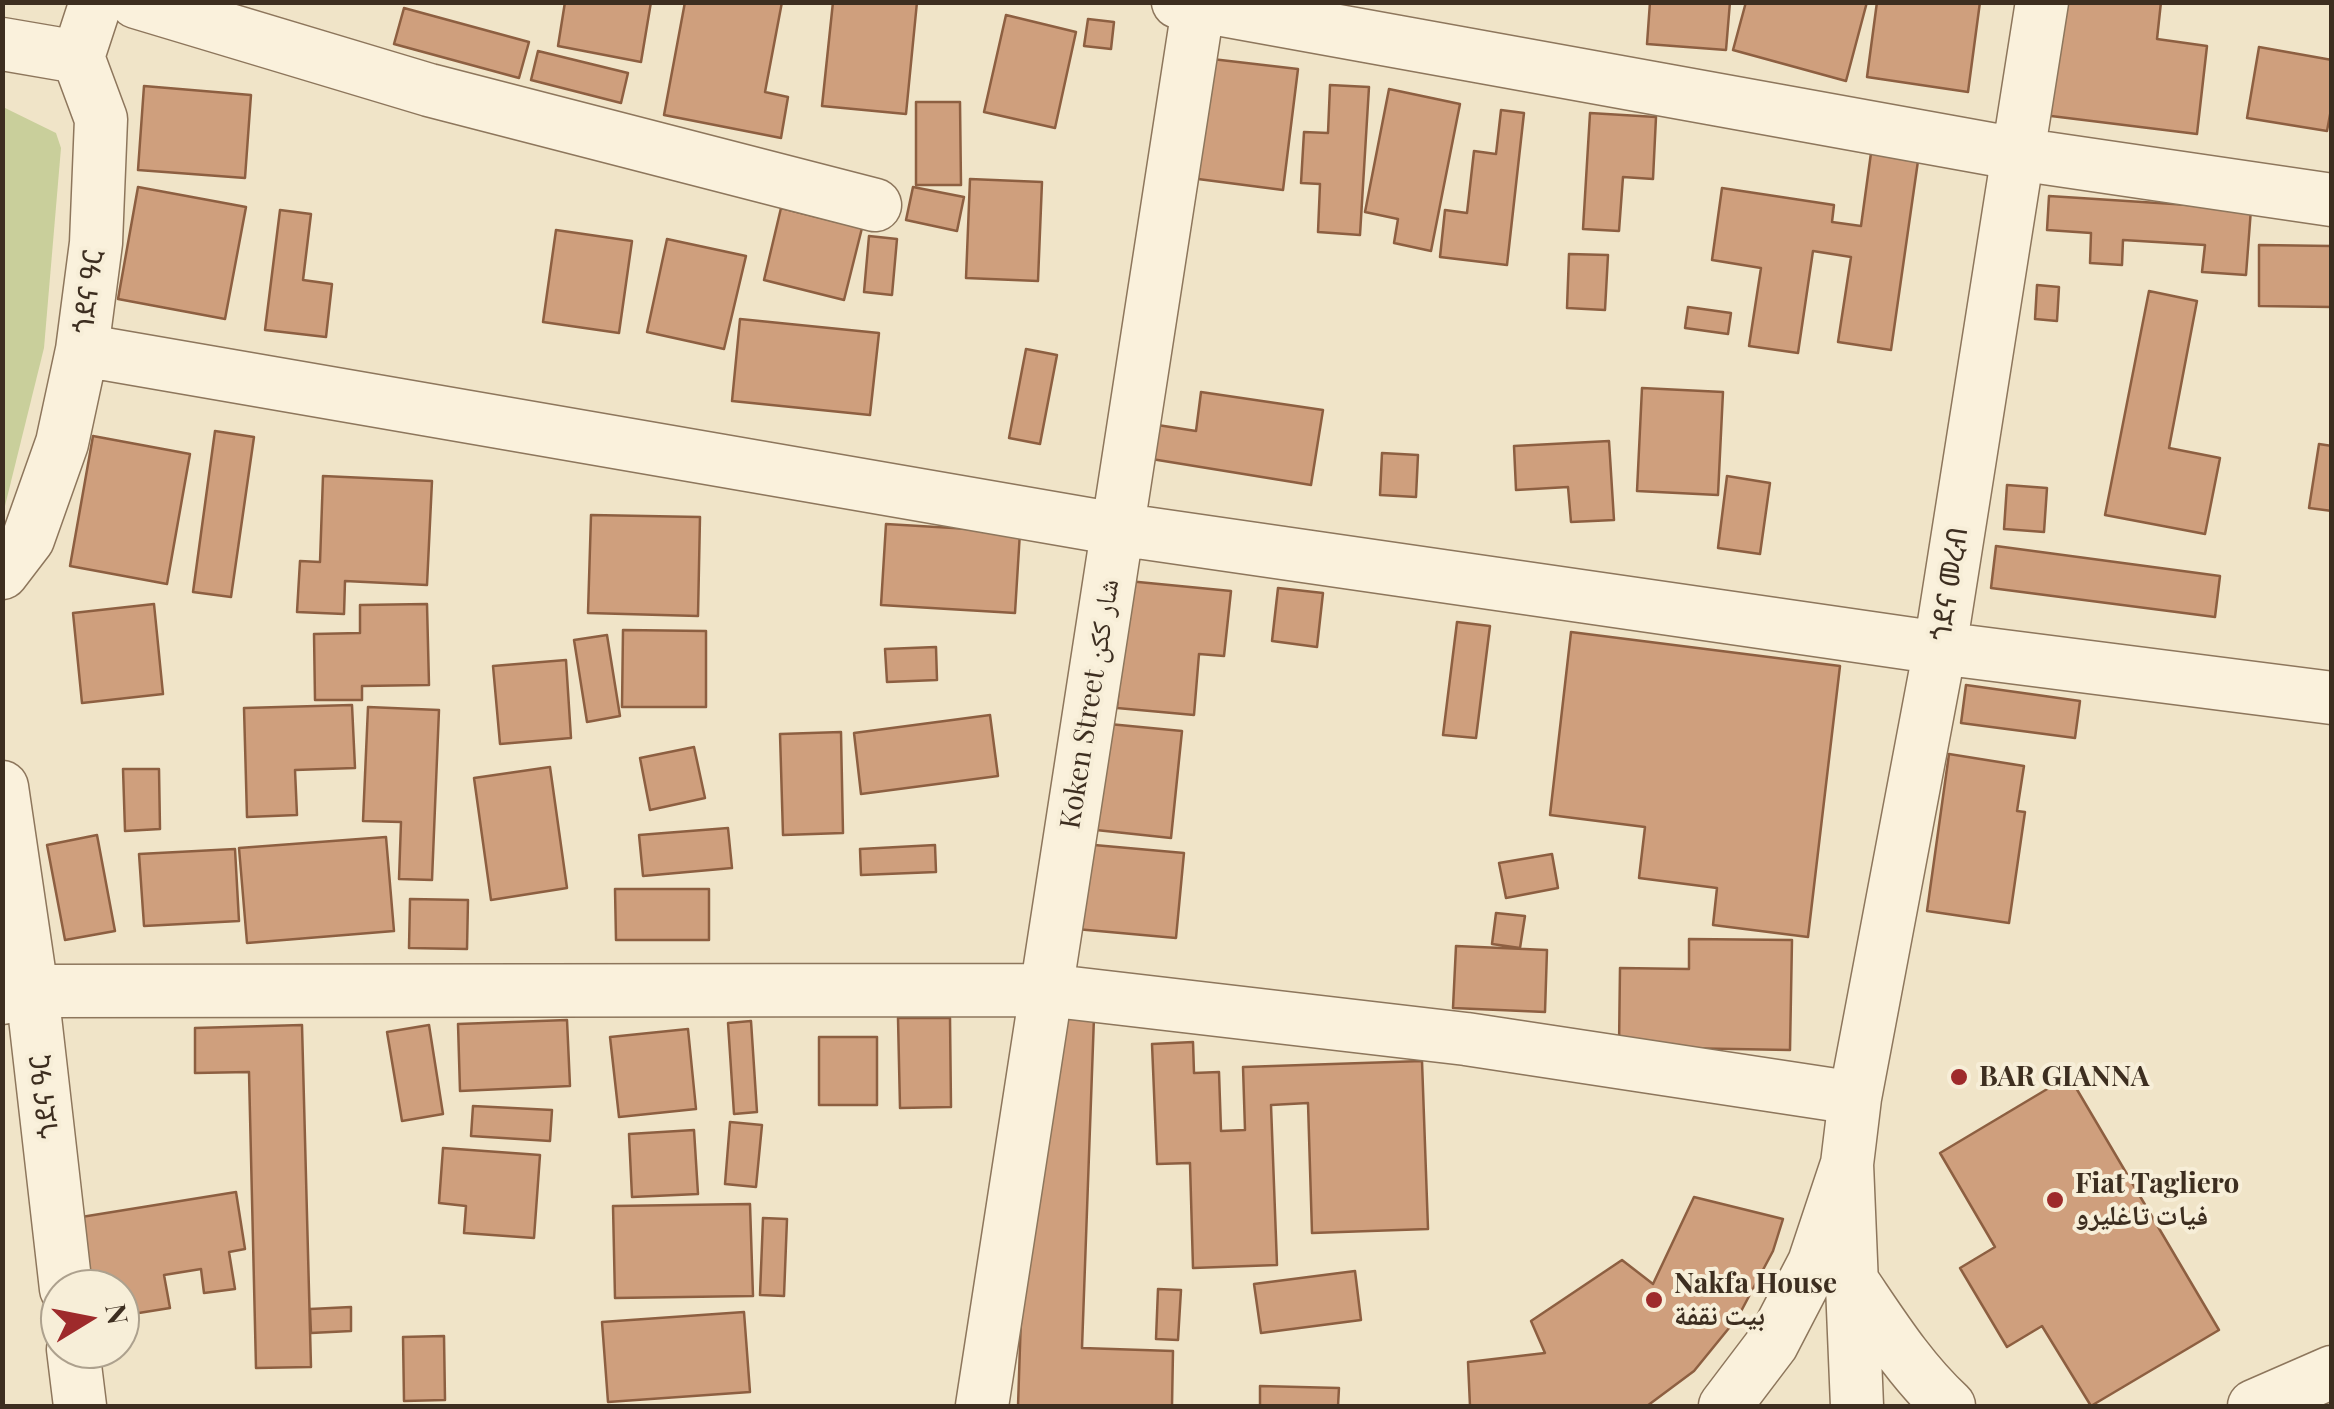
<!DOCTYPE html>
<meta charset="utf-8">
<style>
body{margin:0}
#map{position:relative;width:2334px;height:1409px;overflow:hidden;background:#f0e4c8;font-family:"Playfair Display",serif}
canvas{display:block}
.frame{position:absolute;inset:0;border:5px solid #3d2e20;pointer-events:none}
.north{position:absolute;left:40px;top:1269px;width:100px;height:100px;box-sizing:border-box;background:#f7eed8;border:2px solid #ada18e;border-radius:50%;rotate:80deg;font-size:28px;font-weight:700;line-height:40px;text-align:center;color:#3d2e20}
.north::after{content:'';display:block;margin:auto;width:35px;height:45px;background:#9e2a2b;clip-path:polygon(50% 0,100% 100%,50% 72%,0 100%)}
</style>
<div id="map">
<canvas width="2334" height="1409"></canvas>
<div class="frame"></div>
<div class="north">N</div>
</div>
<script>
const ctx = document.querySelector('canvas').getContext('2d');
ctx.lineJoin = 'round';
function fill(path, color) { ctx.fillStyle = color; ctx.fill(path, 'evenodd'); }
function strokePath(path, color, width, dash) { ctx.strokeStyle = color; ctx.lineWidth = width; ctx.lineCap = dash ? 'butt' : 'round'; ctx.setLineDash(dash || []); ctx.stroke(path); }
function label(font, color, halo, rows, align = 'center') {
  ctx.font = font + ' "Playfair Display","Noto Naskh Arabic","Noto Sans Ethiopic",serif'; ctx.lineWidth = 8; ctx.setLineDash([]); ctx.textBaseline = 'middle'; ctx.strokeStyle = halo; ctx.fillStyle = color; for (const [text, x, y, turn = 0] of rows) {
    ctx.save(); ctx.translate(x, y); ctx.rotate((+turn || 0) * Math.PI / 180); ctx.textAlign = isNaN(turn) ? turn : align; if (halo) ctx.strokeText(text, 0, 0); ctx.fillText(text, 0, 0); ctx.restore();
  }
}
fill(new Path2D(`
 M 3,107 L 56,133 L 61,148 L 44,348 L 3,514 Z`), '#c9cf9b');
const building = new Path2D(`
 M 565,2 L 651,2 L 641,62 L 558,46 Z
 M 685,2 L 782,2 L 765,92 L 788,97 L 781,138 L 664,115 Z
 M 833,2 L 917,2 L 906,114 L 822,106 Z
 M 1650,2 L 1730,2 L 1726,50 L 1647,44 Z
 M 1746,2 L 1867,2 L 1846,81 L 1733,50 Z
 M 1877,2 L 1980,2 L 1968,92 L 1867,77 Z
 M 2056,2 L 2161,2 L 2157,39 L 2207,46 L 2197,134 L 2043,115 Z
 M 404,8 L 529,42 L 519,78 L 394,44 Z
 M 1006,15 L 1076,32 L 1055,128 L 984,112 Z
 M 1088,19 L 1114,22 L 1111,49 L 1084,46 Z
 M 2259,47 L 2332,60 L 2332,104 L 2327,131 L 2247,118 Z
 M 538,51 L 628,73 L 621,103 L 531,80 Z
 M 1212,59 L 1298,69 L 1283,190 L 1198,179 Z
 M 1330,85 L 1369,87 L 1360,235 L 1318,232 L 1320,184 L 1301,183 L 1304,132 L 1328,133 Z
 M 144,86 L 251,95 L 245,178 L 138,170 Z
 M 1389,89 L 1460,104 L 1431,251 L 1394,243 L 1398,219 L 1365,212 Z
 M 916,102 L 960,102 L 961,185 L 916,185 Z
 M 1501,110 L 1524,113 L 1507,265 L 1440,257 L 1445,210 L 1467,213 L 1474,151 L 1496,154 Z
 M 1590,113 L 1656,117 L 1653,179 L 1623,177 L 1619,231 L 1583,229 Z
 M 1871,153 L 1918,161 L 1891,350 L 1838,342 L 1851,257 L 1813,251 L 1798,353 L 1749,346 L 1761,268 L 1712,260 L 1722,188 L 1834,205 L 1832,222 L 1861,226 Z
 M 970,179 L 1042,182 L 1038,281 L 966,278 Z
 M 138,187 L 246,207 L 225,319 L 118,299 Z
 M 913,187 L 964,197 L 957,231 L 906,220 Z
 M 2049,196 L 2251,209 L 2246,275 L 2202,272 L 2205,245 L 2123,240 L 2122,265 L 2090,263 L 2091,233 L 2047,230 Z
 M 781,208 L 862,228 L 844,300 L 764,280 Z
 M 280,210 L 311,214 L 303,280 L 332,284 L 326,337 L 265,330 Z
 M 556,230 L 632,241 L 619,333 L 543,322 Z
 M 869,236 L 897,239 L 892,295 L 864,292 Z
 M 667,239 L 746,256 L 724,349 L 647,332 Z
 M 2259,245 L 2332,246 L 2332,307 L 2259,306 Z
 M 1569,254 L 1608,255 L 1605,310 L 1567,308 Z
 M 2037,285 L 2059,287 L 2057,321 L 2035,319 Z
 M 2149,291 L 2197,301 L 2169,448 L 2220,458 L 2205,534 L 2105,515 Z
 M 1688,307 L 1731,313 L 1728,334 L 1685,328 Z
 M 740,319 L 879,333 L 870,415 L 732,401 Z
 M 1026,349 L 1057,355 L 1040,444 L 1009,438 Z
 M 1642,388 L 1723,392 L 1718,495 L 1637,491 Z
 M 1201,392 L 1323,410 L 1311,485 L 1127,455 L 1132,421 L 1196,431 Z
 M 215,431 L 254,437 L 231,597 L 193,592 Z
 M 93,436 L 190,454 L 167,584 L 70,566 Z
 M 1609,441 L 1614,520 L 1571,522 L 1568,487 L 1516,490 L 1514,446 Z
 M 2319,444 L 2332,446 L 2332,511 L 2309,508 Z
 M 1382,453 L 1418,455 L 1416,497 L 1380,495 Z
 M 323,476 L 432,481 L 427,585 L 345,581 L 344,614 L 297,612 L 300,561 L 320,562 Z
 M 1727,476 L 1770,483 L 1760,554 L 1718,548 Z
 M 2007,485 L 2047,488 L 2044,532 L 2004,529 Z
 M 591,515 L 700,517 L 698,616 L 588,613 Z
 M 886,524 L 1020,532 L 1015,613 L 881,605 Z
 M 1996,546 L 2220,576 L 2215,617 L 1991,588 Z
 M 1128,581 L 1231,591 L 1224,656 L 1199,654 L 1194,715 L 1117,708 Z
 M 1278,588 L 1323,593 L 1317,647 L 1272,641 Z
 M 154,604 L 163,694 L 82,703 L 73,613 Z
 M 427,604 L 429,685 L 362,686 L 362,700 L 315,700 L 314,634 L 360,633 L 360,605 Z
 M 1457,622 L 1490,626 L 1476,738 L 1443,735 Z
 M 623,630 L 706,631 L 706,707 L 622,707 Z
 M 1571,632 L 1840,666 L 1808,937 L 1713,925 L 1717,888 L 1639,878 L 1645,827 L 1550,815 Z
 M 607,635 L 620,716 L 587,722 L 574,640 Z
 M 936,647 L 937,680 L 887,682 L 885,649 Z
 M 566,660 L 571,738 L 500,744 L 493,666 Z
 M 1966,685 L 2080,701 L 2075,738 L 1961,723 Z
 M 352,705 L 355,768 L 295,770 L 297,815 L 247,817 L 244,708 Z
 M 368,707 L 439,710 L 432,880 L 399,879 L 401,822 L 363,821 Z
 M 990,715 L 998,776 L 861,794 L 854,733 Z
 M 1078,721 L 1182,731 L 1171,838 L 1068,827 Z
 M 841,732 L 843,833 L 783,835 L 780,734 Z
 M 694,747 L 705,798 L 650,810 L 640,758 Z
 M 1949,754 L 2024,766 L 2017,811 L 2025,812 L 2009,923 L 1927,911 Z
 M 550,767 L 567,888 L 491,900 L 474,778 Z
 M 123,769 L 159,769 L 160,829 L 125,831 Z
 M 728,828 L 732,868 L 643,876 L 639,835 Z
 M 97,835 L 115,931 L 65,940 L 47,845 Z
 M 386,837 L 394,931 L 247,943 L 239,848 Z
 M 1083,844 L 1184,853 L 1176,938 L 1076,929 Z
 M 935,845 L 936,872 L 861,875 L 860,849 Z
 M 235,849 L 239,921 L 144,926 L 139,854 Z
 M 1552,854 L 1558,888 L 1506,898 L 1499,863 Z
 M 615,889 L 709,889 L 709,940 L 616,940 Z
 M 410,899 L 468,900 L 467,949 L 409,948 Z
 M 1496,913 L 1525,916 L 1520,948 L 1492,944 Z
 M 1689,939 L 1792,940 L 1790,1050 L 1619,1047 L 1620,968 L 1689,969 Z
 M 1456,946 L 1547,950 L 1545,1012 L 1453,1008 Z
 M 1031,1016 L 1094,1017 L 1082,1348 L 1173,1351 L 1172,1406 L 1018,1406 Z
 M 898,1018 L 950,1018 L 951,1107 L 900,1108 Z
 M 567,1020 L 570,1086 L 460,1091 L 458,1024 Z
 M 751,1021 L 757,1112 L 734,1114 L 728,1023 Z
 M 302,1025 L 311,1367 L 256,1368 L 249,1072 L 195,1073 L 195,1028 Z
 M 429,1025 L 443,1114 L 402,1121 L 387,1032 Z
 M 688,1029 L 696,1109 L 619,1117 L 610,1037 Z
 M 819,1037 L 877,1037 L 877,1105 L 819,1105 Z
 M 1193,1042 L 1194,1073 L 1219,1072 L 1221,1131 L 1245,1130 L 1243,1067 L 1422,1061 L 1428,1229 L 1312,1233 L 1308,1103 L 1271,1105 L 1277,1265 L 1193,1268 L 1190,1163 L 1157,1164 L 1152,1044 Z
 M 2069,1076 L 2219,1330 L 2091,1406 L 2042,1326 L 2007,1347 L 1960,1268 L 1995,1247 L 1940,1153 Z
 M 473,1106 L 552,1110 L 550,1141 L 471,1136 Z
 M 730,1122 L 762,1125 L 756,1187 L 725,1184 Z
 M 694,1130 L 698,1194 L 632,1197 L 629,1134 Z
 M 443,1148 L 540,1155 L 534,1238 L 464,1233 L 466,1206 L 439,1203 Z
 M 236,1192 L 245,1249 L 229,1252 L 235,1289 L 204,1293 L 201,1269 L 164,1275 L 170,1308 L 120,1316 L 120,1289 L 81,1289 L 69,1219 Z
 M 1694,1197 L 1783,1219 L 1773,1251 L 1738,1317 L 1694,1371 L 1647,1406 L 1470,1406 L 1468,1362 L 1545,1353 L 1531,1321 L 1622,1260 L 1653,1284 Z
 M 750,1204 L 753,1296 L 615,1298 L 613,1206 Z
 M 763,1218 L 787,1219 L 784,1296 L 760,1295 Z
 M 1355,1271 L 1361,1320 L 1261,1333 L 1254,1284 Z
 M 1158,1289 L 1181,1290 L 1178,1340 L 1156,1339 Z
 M 351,1307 L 351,1331 L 311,1333 L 310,1309 Z
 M 744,1312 L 750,1392 L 608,1402 L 602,1322 Z
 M 444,1336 L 445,1400 L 404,1401 L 403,1337 Z
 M 1260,1386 L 1339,1388 L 1338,1406 L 1260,1406 Z`);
fill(building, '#cf9f7d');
strokePath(building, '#8d5f41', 2.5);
const minor = new Path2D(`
 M 136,2 L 429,90 L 875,205
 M 1178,2 L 2018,154 L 2332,200
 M 2,44 L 78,57
 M 82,350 L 1117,529 L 1940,648 L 2332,698
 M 2,573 L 28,539 L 62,443 L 82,350 L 96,243 L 101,119 L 78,57 L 96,2
 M 2,787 L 32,991 L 66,1289
 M 2,998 L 32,991 L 1046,990 L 1466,1039 L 1855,1098
 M 1847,1164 L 1855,1098 L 1940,648 L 2042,2
 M 1852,1281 C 1882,1325 1910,1370 1949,1406
 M 73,1349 L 80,1406
 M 982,1406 L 1199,2
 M 1725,1406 L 1772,1344 L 1814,1263 L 1847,1164 L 1857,1406
 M 2254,1406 L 2332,1372`);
strokePath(minor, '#8d765c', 55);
strokePath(minor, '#faf1dc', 52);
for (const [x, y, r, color] of [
 [1959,1077,10,"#9e2a2b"],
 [2055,1200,10,"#9e2a2b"],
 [1654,1300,10,"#9e2a2b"]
]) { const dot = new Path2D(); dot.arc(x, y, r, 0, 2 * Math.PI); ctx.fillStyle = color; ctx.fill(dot); strokePath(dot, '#f7eed8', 4); }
label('28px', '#3d2e20', '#f7eed8', [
 ["ጎደና ዓር",89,292,-83],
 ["ጎደና መረብ",1950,584,-81],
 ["Koken Street شار ككن",1090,704,-81],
 ["ጎደና ዓር",45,1097,-97]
]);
label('bold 28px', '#3d2e20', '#f7eed8', [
 ["BAR GIANNA",1979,1077],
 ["Fiat Tagliero",2075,1184],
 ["فيات تاغليرو",2075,1216],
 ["Nakfa House",1674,1284],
 ["بيت نقفة",1674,1316]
], 'left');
</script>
